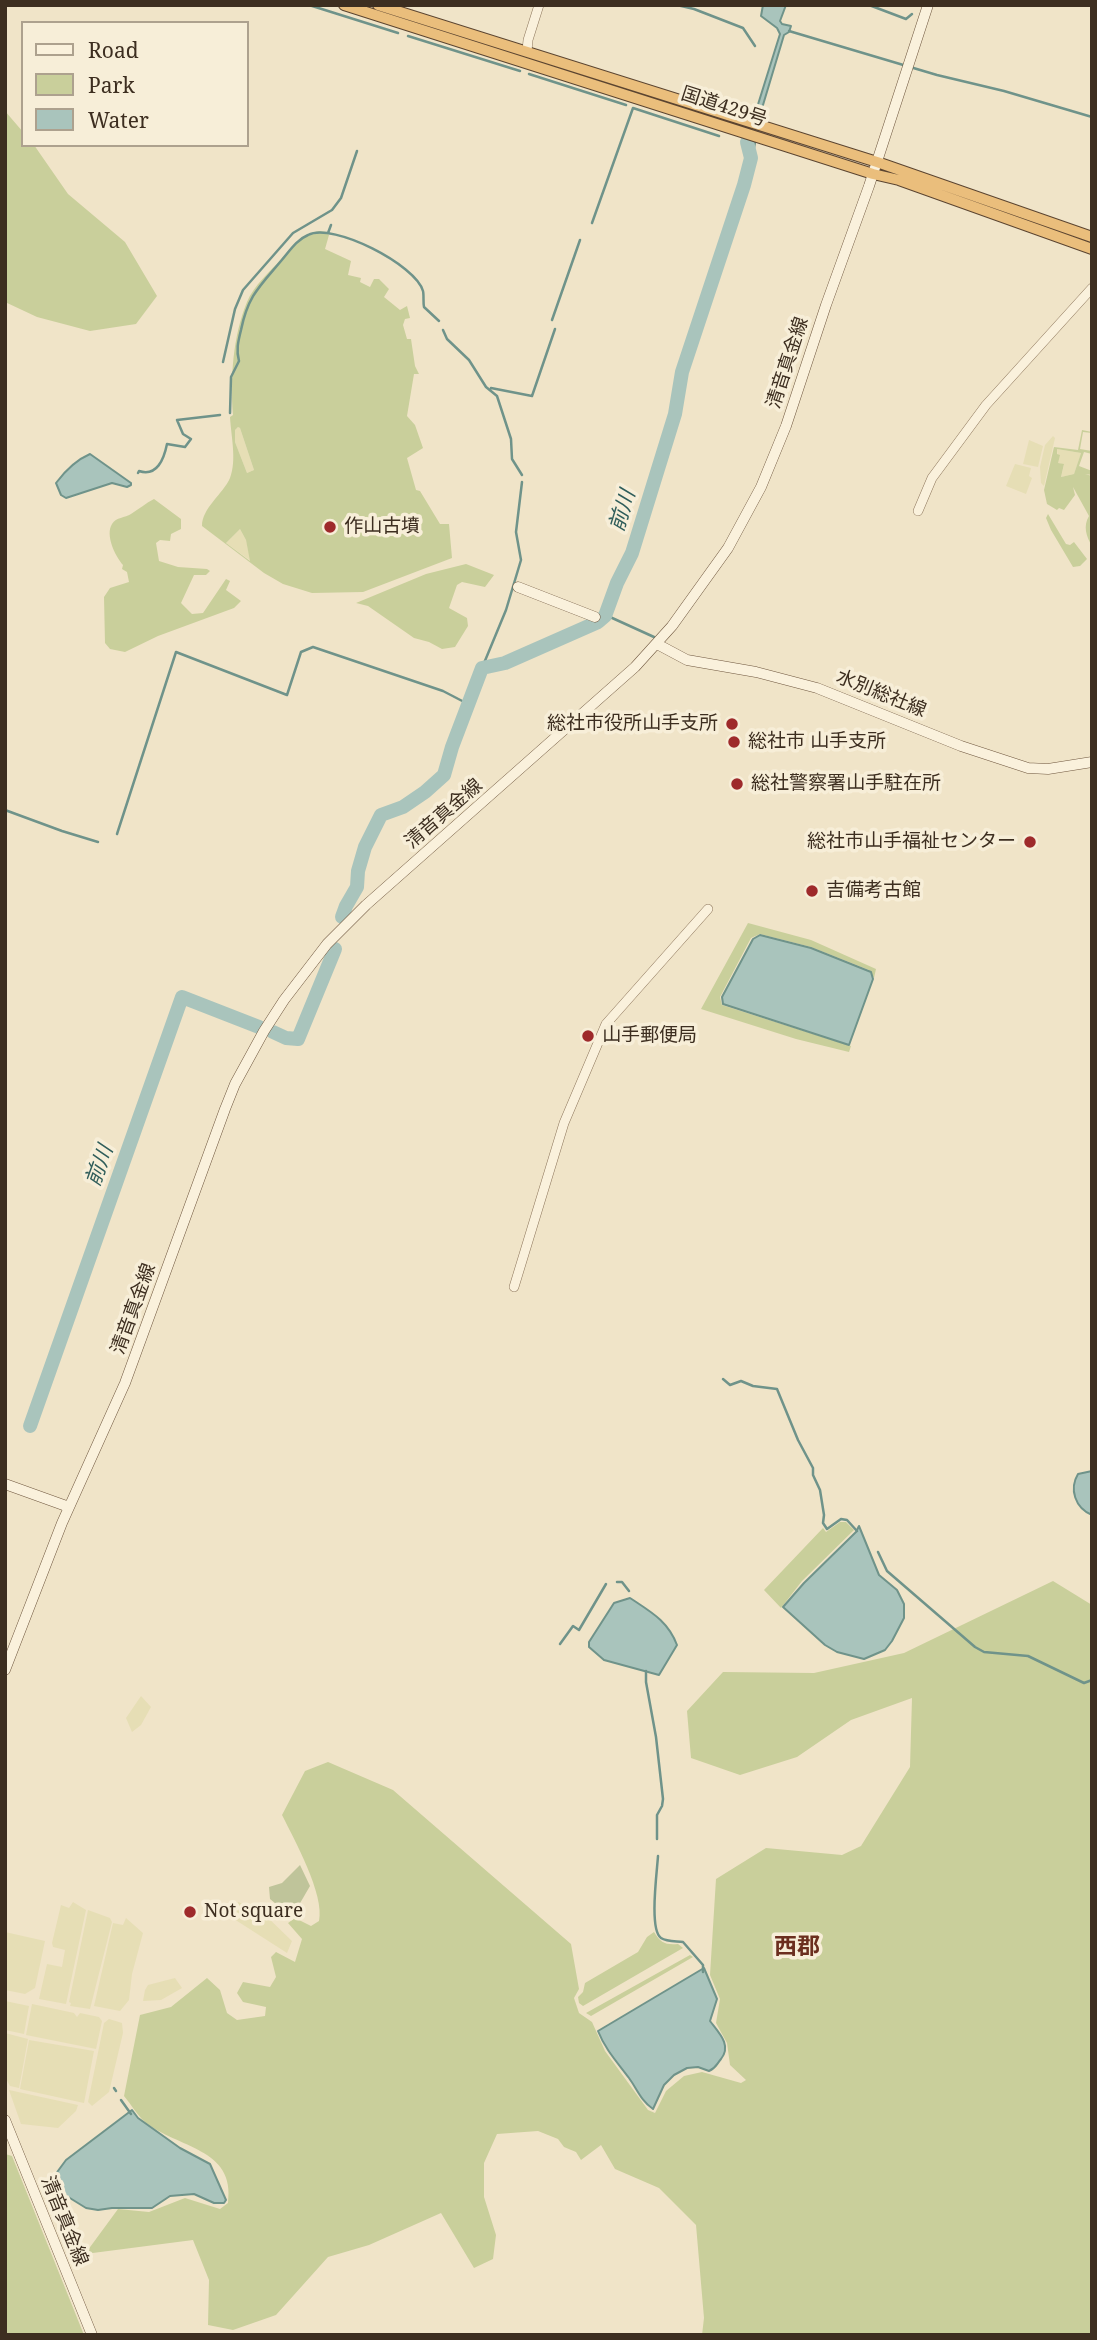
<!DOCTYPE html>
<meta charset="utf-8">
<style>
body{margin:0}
#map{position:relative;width:1097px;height:2340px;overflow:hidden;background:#f0e4c8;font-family:"Noto Serif",serif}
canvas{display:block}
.frame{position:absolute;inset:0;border:7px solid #3d2e20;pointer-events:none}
.legend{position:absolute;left:21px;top:21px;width:228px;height:126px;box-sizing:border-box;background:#f7eed8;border:2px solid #ada18e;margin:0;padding:9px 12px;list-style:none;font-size:21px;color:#3d2e20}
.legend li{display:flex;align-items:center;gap:14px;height:35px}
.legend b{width:35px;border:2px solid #ada18e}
</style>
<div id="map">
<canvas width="1097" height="2340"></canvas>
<div class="frame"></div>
<ul class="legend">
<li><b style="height:9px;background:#faf1dc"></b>Road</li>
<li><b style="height:19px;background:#c9cf9b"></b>Park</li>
<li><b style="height:19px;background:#a9c4bc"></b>Water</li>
</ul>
</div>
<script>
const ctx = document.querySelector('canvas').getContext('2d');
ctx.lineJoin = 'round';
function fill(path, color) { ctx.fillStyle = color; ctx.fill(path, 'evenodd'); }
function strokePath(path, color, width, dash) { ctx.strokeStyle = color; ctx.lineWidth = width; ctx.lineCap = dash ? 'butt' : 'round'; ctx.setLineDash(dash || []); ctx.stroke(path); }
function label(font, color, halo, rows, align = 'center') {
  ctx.font = font + ' "Noto Serif","Noto Sans JP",serif'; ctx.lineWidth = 7; ctx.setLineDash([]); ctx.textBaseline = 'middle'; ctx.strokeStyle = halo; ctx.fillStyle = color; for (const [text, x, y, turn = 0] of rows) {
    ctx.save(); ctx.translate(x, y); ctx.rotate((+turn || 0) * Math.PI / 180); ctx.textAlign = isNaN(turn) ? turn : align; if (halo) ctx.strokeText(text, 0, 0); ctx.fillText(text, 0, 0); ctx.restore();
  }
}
fill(new Path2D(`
 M 238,427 L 240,428 L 254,470 L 247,473 L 235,442 L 235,430 Z
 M 1053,436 L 1055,438 L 1044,486 L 1041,483 L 1040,467 L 1045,445 Z
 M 1029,440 L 1043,446 L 1038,467 L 1023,464 Z
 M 1057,449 L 1081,453 L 1074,474 L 1061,477 L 1064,465 L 1058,463 Z
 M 1015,464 L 1031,468 L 1029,476 L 1032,478 L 1026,494 L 1006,486 Z
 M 240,529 L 246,540 L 251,561 L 226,543 Z
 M 141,1696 L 151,1707 L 141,1725 L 132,1732 L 126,1718 Z
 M 73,1902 L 86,1910 L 66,2004 L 39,1999 L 47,1964 L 62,1967 L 65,1950 L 53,1947 L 52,1943 L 61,1905 L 69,1908 Z
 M 238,1902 L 261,1911 L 292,1941 L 287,1953 L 234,1919 Z
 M 88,1910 L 110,1918 L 112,1922 L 90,2009 L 70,2006 L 71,2003 L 69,2002 Z
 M 126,1918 L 143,1933 L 132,1974 L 129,2000 L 120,2011 L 94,2006 L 113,1923 L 123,1925 Z
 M 5,1932 L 45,1941 L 35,1988 L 25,1994 L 5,1990 Z
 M 175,1978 L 182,1988 L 161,2000 L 143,2001 L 145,1990 L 148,1985 Z
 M 5,2001 L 29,2006 L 24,2034 L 5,2030 Z
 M 32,2004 L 74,2013 L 77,2017 L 80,2013 L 99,2017 L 102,2021 L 96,2049 L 26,2035 Z
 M 109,2019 L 122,2023 L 123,2033 L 109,2092 L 92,2106 L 88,2102 L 104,2023 Z
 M 5,2033 L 28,2039 L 19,2088 L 10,2086 L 5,2077 Z
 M 29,2040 L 94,2051 L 84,2103 L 20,2089 Z
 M 9,2090 L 78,2105 L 76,2111 L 58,2128 L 21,2124 Z`), '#e6deb5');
fill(new Path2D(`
 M 5,111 L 23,132 L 23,145 L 34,145 L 68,194 L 125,242 L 157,296 L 136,324 L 90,331 L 37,317 L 5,302 Z
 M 319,231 L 326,232 L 329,235 L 325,249 L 351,261 L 348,275 L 361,278 L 360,282 L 370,287 L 374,279 L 379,279 L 389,289 L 384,297 L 400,310 L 407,306 L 410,318 L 405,319 L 403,325 L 407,339 L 411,339 L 415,366 L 419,374 L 414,374 L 407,416 L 415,425 L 423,448 L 407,458 L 416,490 L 420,491 L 440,524 L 449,524 L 452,558 L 363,592 L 312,593 L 283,584 L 264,573 L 202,526 C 202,508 223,494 230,478 C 237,460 231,436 230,417 L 233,415 C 230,378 233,336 247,302 C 254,285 270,272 281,259 C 293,246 301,234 319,231 ZM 238,427 L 240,428 L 254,470 L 247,473 L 235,442 L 235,430 ZM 240,529 L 246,540 L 250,561 L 226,543 Z
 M 1082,430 L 1092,432 L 1092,433 L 1083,432 L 1080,449 L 1092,451 L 1092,454 L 1084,452 L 1079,466 L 1092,471 L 1092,475 L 1085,474 L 1092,476 L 1092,546 C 1086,536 1083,526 1089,516 L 1073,487 L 1075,495 L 1064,510 L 1059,508 L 1057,510 L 1047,504 L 1044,490 L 1054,447 L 1078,450 ZM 1057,449 L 1081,453 L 1074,474 L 1061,477 L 1064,464 L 1058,463 L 1060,455 L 1057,454 Z
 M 154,499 L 181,519 L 181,529 L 171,534 L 170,541 L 160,540 L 156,543 L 159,561 L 178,567 L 207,569 L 210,571 L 206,575 L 194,575 L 181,603 L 192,614 L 203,613 L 226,579 L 230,581 L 226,590 L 241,601 L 234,608 L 158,636 L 125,652 L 110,649 L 105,643 L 104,597 L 110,588 L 129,582 L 127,572 L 122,569 L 123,565 C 115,556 105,535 112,524 C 116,517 125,518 131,514 C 139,509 146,503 154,499 Z
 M 1048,514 L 1066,544 L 1070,545 L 1074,542 L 1087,559 L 1080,566 L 1073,567 L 1051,530 L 1046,518 Z
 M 466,564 L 494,575 L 485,587 L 462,582 L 457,585 L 449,608 L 467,618 L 468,626 L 455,647 L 442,649 L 429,642 L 414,638 L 368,606 L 356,603 L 426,574 Z
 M 748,923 L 811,940 L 876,969 L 874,978 L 869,970 L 811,947 L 760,934 L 751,938 L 720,997 L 722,1005 L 851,1046 L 849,1052 L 796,1039 L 701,1009 Z
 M 840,1522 L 846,1522 L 854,1530 L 802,1581 L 781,1608 L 764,1590 L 823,1528 L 826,1532 Z
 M 1053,1581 L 1092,1605 L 1092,2335 L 702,2335 L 704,2318 L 696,2225 L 659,2188 L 615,2169 L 601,2145 L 581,2160 L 576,2152 L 564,2147 L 558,2139 L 538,2131 L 497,2134 L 484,2163 L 484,2197 L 496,2235 L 493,2259 L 474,2268 L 441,2213 L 369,2245 L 328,2257 L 276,2315 L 233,2330 L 208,2325 L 209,2280 L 193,2240 L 85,2254 L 118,2209 L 149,2212 L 185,2198 L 220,2209 L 228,2203 C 236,2148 177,2148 145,2122 C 137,2115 131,2104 124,2096 L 140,2015 L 171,2007 L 207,1978 L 220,1990 L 227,2013 L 237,2020 L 265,2016 L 266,2007 L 243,2002 L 237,1993 L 243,1982 L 270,1987 L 276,1977 L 271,1957 L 276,1952 L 295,1962 L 302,1939 L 288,1923 L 295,1918 L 311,1926 L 319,1921 C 325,1895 294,1839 282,1815 L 305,1771 L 328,1762 L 393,1790 L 571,1944 L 579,1989 L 574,1998 L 579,2013 L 592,2022 L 605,2051 L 648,2110 L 655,2113 L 666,2091 L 684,2076 L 702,2072 L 741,2083 L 746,2080 L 730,2065 L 727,2043 L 716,2023 L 720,1999 L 710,1975 L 716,1879 L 766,1848 L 842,1855 L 861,1846 L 910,1767 L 912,1698 L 851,1720 L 797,1757 L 740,1775 L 691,1758 L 687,1711 L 723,1672 L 814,1673 L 904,1653 Z
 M 654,1932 C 661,1943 665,1945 678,1944 L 683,1948 L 583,2006 L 579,2003 L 578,1997 L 583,1992 L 585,1983 L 638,1952 L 647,1937 Z
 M 690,1955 L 693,1957 L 591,2016 L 586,2013 Z
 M 5,2154 L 12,2156 L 84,2335 L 5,2335 Z`), '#c9cf9b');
fill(new Path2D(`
 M 300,1865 L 310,1886 L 292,1917 L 270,1899 L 269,1887 L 282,1883 Z`), '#bfc49a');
const water = new Path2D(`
 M 763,5 L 786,5 L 780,21 L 782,24 L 791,26 L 789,32 L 784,35 L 760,115 L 752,160 L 749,160 L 742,144 L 755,114 L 780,34 L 777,28 L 761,16 Z
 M 90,454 L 131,483 L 131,485 L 127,487 L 112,483 L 66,498 L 61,495 L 56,483 C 65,471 76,460 90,454 Z
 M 760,935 L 811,948 L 871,972 L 873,979 L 849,1045 L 723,1004 L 722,997 L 753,939 Z
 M 1092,1471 L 1092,1515 C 1075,1508 1069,1489 1078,1474 Z
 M 859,1526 L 879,1575 L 897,1590 L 904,1604 L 904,1618 L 892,1641 L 885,1650 L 864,1659 L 837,1652 L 825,1645 L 783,1607 L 804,1583 L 856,1532 Z
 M 630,1598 C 651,1612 668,1621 677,1645 L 659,1675 L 604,1660 L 589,1647 L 589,1642 L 614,1603 Z
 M 704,1968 L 717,1999 L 710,2021 C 719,2033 732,2045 721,2059 C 716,2065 716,2068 709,2071 L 698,2067 L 687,2068 L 674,2075 L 664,2085 L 653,2109 C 641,2101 637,2089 629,2078 C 617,2062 605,2049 598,2031 Z
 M 132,2110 L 138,2118 L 180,2148 L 210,2164 L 226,2200 L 224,2203 L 214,2203 L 194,2194 L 170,2196 L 152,2208 L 112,2208 L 98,2210 L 86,2208 L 65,2195 L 52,2179 L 66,2160 Z`);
fill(water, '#a9c4bc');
strokePath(water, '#6f938a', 2);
strokePath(new Path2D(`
 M 309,5 L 398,33
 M 677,5 L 694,9 L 743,28 L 755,46
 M 869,5 L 906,19 L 912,14
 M 789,31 L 937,75 L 1004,91 L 1092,117
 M 408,36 L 520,71
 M 529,74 L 626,105
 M 633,108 L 719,136
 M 592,223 L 633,108
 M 328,233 L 331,225
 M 552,320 L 580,240
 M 443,330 L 447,339 L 469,360 L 486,387 L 497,396 L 511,439 L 512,459 L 522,475
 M 223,362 L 235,309 L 243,290 L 293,233 L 332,210 L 341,198 L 357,151
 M 491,388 L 532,396 L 555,329
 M 230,413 L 231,377 L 239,361 C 236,350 238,342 241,330 C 248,296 259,287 281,261 C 289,252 296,240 308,235 C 333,222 416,265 423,291 C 424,295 423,302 424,307 L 439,321
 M 138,473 L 139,471 C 157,477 164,459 167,444 L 185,447 L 191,439 L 183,434 L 177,420 L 220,415
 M 606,613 L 610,617 L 654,637
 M 482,668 L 506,610 L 521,560 L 516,532 L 522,482
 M 5,810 L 62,831 L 98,842
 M 117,834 L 176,652 L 287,695 L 301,652 L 313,647 L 443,691 L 468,704
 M 723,1379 L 730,1385 L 741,1381 L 753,1386 L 777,1389 L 798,1440 L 813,1468 L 813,1475 L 820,1490 L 824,1515 L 823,1523 L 827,1529 L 841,1519 L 847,1520 L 857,1531
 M 878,1552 L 887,1571 L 975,1647 L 984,1652 L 1028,1656 L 1084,1683 L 1092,1680
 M 617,1582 L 622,1582 L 629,1591
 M 560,1644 L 573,1626 L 579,1630 L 606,1584
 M 646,1671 L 646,1682 L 656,1737 L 663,1799 L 662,1806 L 657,1815 L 657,1839
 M 658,1856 C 657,1872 649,1930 661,1938 C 667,1942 677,1941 683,1942 L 703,1965 L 703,1972
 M 114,2088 L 116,2091
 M 121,2100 L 131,2114`), '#6f938a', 2.5);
strokePath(new Path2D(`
 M 342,917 L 346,906 L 357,887 L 358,871 L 365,847 L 381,815 L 403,807 L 425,792 L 444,775 L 452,747 L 482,668 L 505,663 L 598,622 L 605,616 L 617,583 L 632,553 L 675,414 L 682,372 L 744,185 L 751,158 L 747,142
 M 273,1032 L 286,1038 L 298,1039 L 335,949
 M 30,1426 L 182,997 L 259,1027`), '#a9c4bc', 14);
const tertiary = new Path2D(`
 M 527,51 L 528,40 L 539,5
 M 918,511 L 932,478 L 986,405 L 1092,288
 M 514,1287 L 564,1123 L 606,1024 L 708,909`);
const secondary = new Path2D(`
 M 518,587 L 595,617
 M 657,644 L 687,660 L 756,672 L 817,688 L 961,746 L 1028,768 L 1048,769 L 1092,762
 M 5,1484 L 69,1507
 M 5,1670 L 62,1523 L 125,1383 L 225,1109 L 235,1084 L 264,1031 L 284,1000 L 327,944 L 366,905 L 635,667 L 672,626 L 728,548 L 761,487 L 786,426 L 826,305 L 869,186 L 928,5
 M 5,2120 L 92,2335`);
const trunk = new Path2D(`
 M 344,5 L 873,174 L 899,180 L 1092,249
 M 378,5 L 877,162 L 1092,237`);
strokePath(tertiary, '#8d765c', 10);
strokePath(secondary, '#6f573f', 11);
strokePath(trunk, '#5b4430', 12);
strokePath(tertiary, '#faf1dc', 9);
strokePath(secondary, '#faf1dc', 10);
strokePath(trunk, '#eabe7c', 10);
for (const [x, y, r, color] of [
 [330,527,7,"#9e2a2b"],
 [732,724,7,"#9e2a2b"],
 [734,742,7,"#9e2a2b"],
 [737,784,7,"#9e2a2b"],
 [1030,842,7,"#9e2a2b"],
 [812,891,7,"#9e2a2b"],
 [588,1036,7,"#9e2a2b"],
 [190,1912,7,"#9e2a2b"]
]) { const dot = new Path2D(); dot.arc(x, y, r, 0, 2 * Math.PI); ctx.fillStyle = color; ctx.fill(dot); strokePath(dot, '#f7eed8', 2.5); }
label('19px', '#3d2e20', '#f7eed8', [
 ["国道429号",724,107,18],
 ["清音真金線",788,363,-72],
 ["水別総社線",881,694,22],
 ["清音真金線",444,814,-41],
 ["清音真金線",134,1309,-70],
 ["清音真金線",64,2221,68]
]);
label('19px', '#3d2e20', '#f7eed8', [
 ["作山古墳",344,527],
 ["総社市役所山手支所",718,724,"right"],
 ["総社市 山手支所",748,742],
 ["総社警察署山手駐在所",751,784],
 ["総社市山手福祉センター",1016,842,"right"],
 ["吉備考古館",826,891],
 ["山手郵便局",602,1036],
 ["Not square",204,1912]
], 'left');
label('italic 21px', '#2f5d5a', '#f7eed8', [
 ["前川",623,511,-73],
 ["前川",100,1166,-70]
]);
label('bold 23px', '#6b2e1e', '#f7eed8', [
 ["西郡",797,1947]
]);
</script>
